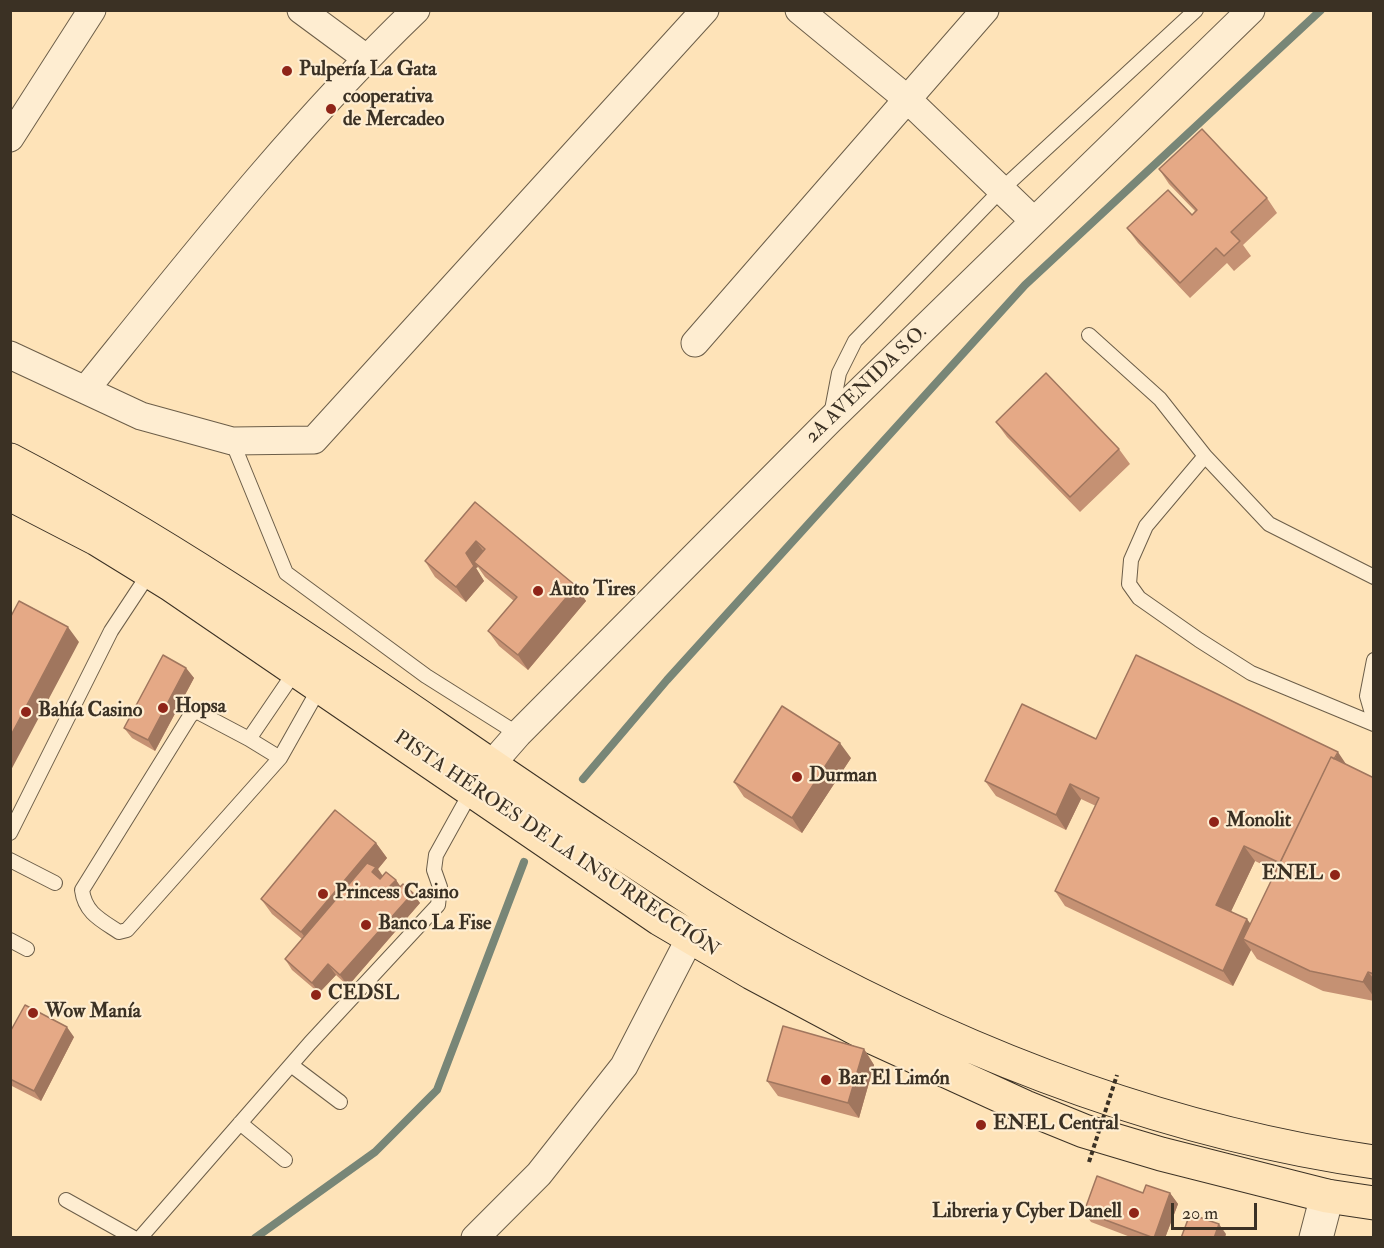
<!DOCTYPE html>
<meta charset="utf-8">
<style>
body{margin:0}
#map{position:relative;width:1384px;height:1248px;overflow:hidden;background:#fee3b8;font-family:"IM FELL Double Pica",serif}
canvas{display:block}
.frame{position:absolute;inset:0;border:12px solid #3b3124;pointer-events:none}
.scale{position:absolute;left:1171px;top:1203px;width:86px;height:27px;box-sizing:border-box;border:3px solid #3b3124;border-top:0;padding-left:8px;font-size:18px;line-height:21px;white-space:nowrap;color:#3b3124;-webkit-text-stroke:4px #feedd1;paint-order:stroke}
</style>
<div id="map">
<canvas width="1384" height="1248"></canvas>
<div class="frame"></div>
<div class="scale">20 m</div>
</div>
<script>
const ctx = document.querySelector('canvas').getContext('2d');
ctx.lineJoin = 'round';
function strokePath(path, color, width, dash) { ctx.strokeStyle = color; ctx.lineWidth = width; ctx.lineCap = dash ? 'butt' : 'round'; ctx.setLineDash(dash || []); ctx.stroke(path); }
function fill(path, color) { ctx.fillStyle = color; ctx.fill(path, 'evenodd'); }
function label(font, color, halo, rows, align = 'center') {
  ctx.font = font + ' "IM FELL Double Pica",serif'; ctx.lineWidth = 4.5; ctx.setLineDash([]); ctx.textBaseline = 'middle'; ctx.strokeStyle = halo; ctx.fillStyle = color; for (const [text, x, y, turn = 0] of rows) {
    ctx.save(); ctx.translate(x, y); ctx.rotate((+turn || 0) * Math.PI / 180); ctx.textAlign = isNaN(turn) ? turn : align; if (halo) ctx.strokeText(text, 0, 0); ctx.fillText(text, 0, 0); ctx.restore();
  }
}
strokePath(new Path2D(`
 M 583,779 L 667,680 L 1025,285 L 1321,10
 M 255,1238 L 375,1152 L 437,1090 L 524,862`), '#788677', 8);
const service = new Path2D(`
 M 1089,335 L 1160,399 L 1205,456 L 1269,524 L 1374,577
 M 831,415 L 839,373 L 855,341 L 1001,190 L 1196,10
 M 232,441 L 286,573 L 426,676 L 518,734
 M 1205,456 L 1146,526 L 1131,560 L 1129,584 L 1139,598 L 1199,640 L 1251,673 L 1374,724
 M 1374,660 L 1367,696 L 1374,720
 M 196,711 L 249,739 L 280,758 L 127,930 L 119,932 C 101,920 85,913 82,890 L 190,716 Z
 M 249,739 L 296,670
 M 280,758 L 320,687
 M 10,833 L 111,631 L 150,572
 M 10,860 L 55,883
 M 10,940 L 27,949
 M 291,1065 L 340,1102
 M 240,1123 L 285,1160
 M 66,1200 L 134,1238
 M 140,1238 L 310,1043 L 438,905 L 440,887 L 434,870 L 436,855 L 472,790`);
const minor = new Path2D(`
 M 301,10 L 366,58
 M 799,10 L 906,98 L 1034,221
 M 10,138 L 92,10
 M 695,343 L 985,10
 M 10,355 L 141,416 L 232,441 L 314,440 L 705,10
 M 86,389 C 191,259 295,126 416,10
 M 490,766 L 518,734 L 829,421 L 1251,10
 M 475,1238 L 539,1174 L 624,1066 L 691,936`);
const tertiary = new Path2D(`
 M 1316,1238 L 1327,1196`);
const primary = new Path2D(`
 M 10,460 C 217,568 405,710 599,838 C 660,878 719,919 783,954 C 968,1056 1164,1132 1374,1162
 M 10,494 L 97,539 L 170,584 L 660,919 L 752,973 L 872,1037 L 1025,1107 L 1084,1131 L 1161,1154 L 1327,1196 L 1374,1203`);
strokePath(service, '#6c5e49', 16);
strokePath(minor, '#6c5e49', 29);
strokePath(tertiary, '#6c5e49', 35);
strokePath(primary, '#3b3124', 35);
strokePath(service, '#feedd1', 14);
strokePath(minor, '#feedd1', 27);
strokePath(tertiary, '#feedd1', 33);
strokePath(primary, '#fee3b8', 33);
strokePath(new Path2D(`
 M 1089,1162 L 1117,1075`), '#3b3124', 4, [4.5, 3]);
fill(new Path2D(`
 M 1159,169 L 1267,198 L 1277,213 L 1243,245 L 1251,256 L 1234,271 L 1227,263 L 1190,298 L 1138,243 L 1127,228 L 1192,215 L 1195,211 L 1169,184 Z
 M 996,422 L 1119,449 L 1130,464 L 1080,512 L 1007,437 Z
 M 475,502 L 576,586 L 586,601 L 528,670 L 499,646 L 488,631 L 514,601 L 485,577 L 478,567 L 476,568 L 484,581 L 466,602 L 435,577 L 425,561 Z
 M 186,668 L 194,678 L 155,751 L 132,738 L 124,728 Z
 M 1096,739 L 1347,765 L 1374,778 L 1374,1001 L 1323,991 L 1257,959 L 1251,950 L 1233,986 L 1065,906 L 1055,891 L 1096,806 L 1081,799 L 1066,830 L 996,796 L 985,781 ZM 1255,861 L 1276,871 L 1251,924 L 1231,911 Z
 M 851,758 L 802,833 L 744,797 L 734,782 Z
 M 376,843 L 387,858 L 378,869 L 383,876 L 396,880 L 400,887 L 420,903 L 348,986 L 336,975 L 319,993 L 292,970 L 285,959 L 302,939 L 272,914 L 261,899 Z
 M 10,1032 L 74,1037 L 41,1101 L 10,1085 Z
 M 864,1049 L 874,1065 L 859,1118 L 778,1096 L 767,1081 Z
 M 1143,1193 L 1170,1193 L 1178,1204 L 1165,1238 L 1133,1238 L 1091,1222 L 1084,1212 Z`), '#c59173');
fill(new Path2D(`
 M 476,541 L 487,556 L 474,562 L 478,567 L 476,568 L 484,581 L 466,602 L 456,587 L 466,553 Z
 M 576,586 L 586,601 L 528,670 L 518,655 Z
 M 68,627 L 79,642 L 10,772 L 10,737 Z
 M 186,668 L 194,678 L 155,751 L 148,740 Z
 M 840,743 L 851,758 L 802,833 L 792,818 Z
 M 1338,752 L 1348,767 L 1283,865 Z
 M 1070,784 L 1081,799 L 1066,830 L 1056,815 Z
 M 376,843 L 387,858 L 378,869 L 383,877 L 312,947 L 301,932 Z
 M 1244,846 L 1255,861 L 1227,920 L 1216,905 Z
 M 396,880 L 403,890 L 398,896 L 390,886 Z
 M 413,893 L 420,903 L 348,986 L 340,975 Z
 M 1247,919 L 1258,934 L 1243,939 L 1251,950 L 1233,986 L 1223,971 Z
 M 328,964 L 336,975 L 319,993 L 312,983 Z
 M 1368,972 L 1374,979 L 1374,997 L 1363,982 Z
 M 67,1027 L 74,1037 L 41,1101 L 34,1091 Z
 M 864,1049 L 874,1065 L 859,1118 L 848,1103 Z
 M 1170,1193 L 1178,1204 L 1165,1238 L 1154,1238 Z
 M 1219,1224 L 1226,1234 L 1225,1238 L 1214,1238 Z`), '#a0765e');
const building = new Path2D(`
 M 1202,129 L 1267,198 L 1231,232 L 1240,241 L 1224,256 L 1216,248 L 1180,283 L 1127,228 L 1168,190 L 1192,215 L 1197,210 L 1159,169 Z
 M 1046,373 L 1119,449 L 1070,497 L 996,422 Z
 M 475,502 L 576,586 L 518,655 L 488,631 L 517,597 L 474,562 L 485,549 L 476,541 L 466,553 L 474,566 L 456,587 L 425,561 Z
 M 19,601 L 68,627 L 10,737 L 10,618 Z
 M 163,655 L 186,668 L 148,740 L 124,728 Z
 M 1136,655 L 1338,752 L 1334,759 L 1331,757 L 1280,863 L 1244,846 L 1216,905 L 1247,919 L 1223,971 L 1055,891 L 1099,798 L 1070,784 L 1056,815 L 985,781 L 1022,704 L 1096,739 Z
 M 782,706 L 840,743 L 792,818 L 734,782 Z
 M 1331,757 L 1374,778 L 1374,974 L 1368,972 L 1363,982 L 1310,971 L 1243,939 Z
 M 335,810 L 376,843 L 301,932 L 261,899 Z
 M 367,863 L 376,867 L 372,872 L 380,879 L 386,872 L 396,880 L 390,886 L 396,891 L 403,884 L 413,893 L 340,975 L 328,964 L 312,983 L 285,959 Z
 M 25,1005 L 67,1027 L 34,1091 L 10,1079 L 10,1032 Z
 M 783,1026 L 864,1049 L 848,1103 L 767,1081 Z
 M 1097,1176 L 1143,1193 L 1146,1185 L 1170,1193 L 1154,1238 L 1084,1212 Z
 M 1190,1214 L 1219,1224 L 1214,1238 L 1181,1238 Z`);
fill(building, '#e5a986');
strokePath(building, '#a0765e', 1.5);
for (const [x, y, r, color] of [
 [287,71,6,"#8f2418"],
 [331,109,6,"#8f2418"],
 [538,591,6,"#8f2418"],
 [163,708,6,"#8f2418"],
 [26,712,6,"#8f2418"],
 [797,777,6,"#8f2418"],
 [1214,822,6,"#8f2418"],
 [1335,875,6,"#8f2418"],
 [323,894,6,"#8f2418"],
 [366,925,6,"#8f2418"],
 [316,995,6,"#8f2418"],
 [33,1013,6,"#8f2418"],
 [826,1080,6,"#8f2418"],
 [981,1125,6,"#8f2418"],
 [1134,1213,6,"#8f2418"]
]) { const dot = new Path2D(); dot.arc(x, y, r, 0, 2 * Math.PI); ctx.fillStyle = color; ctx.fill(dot); strokePath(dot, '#feedd1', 2); }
label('bold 20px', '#3b3124', '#feedd1', [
 ["Pulpería La Gata",299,71],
 ["cooperativa",343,98],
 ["de Mercadeo",343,121],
 ["Auto Tires",550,591],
 ["Hopsa",175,708],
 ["Bahía Casino",38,712],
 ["Durman",809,777],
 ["Monolit",1226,822],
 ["ENEL",1323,875,"right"],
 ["Princess Casino",335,894],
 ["Banco La Fise",378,925],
 ["CEDSL",328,995],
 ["Wow Manía",45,1013],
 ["Bar El Limón",838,1080],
 ["ENEL Central",993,1125],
 ["Libreria y Cyber Danell",1122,1213,"right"]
], 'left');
label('20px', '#3b3124', '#feedd1', [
 ["2A AVENIDA S.O.",867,385,-44],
 ["PISTA HÉROES DE LA INSURRECCIÓN",556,845,34]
]);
</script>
